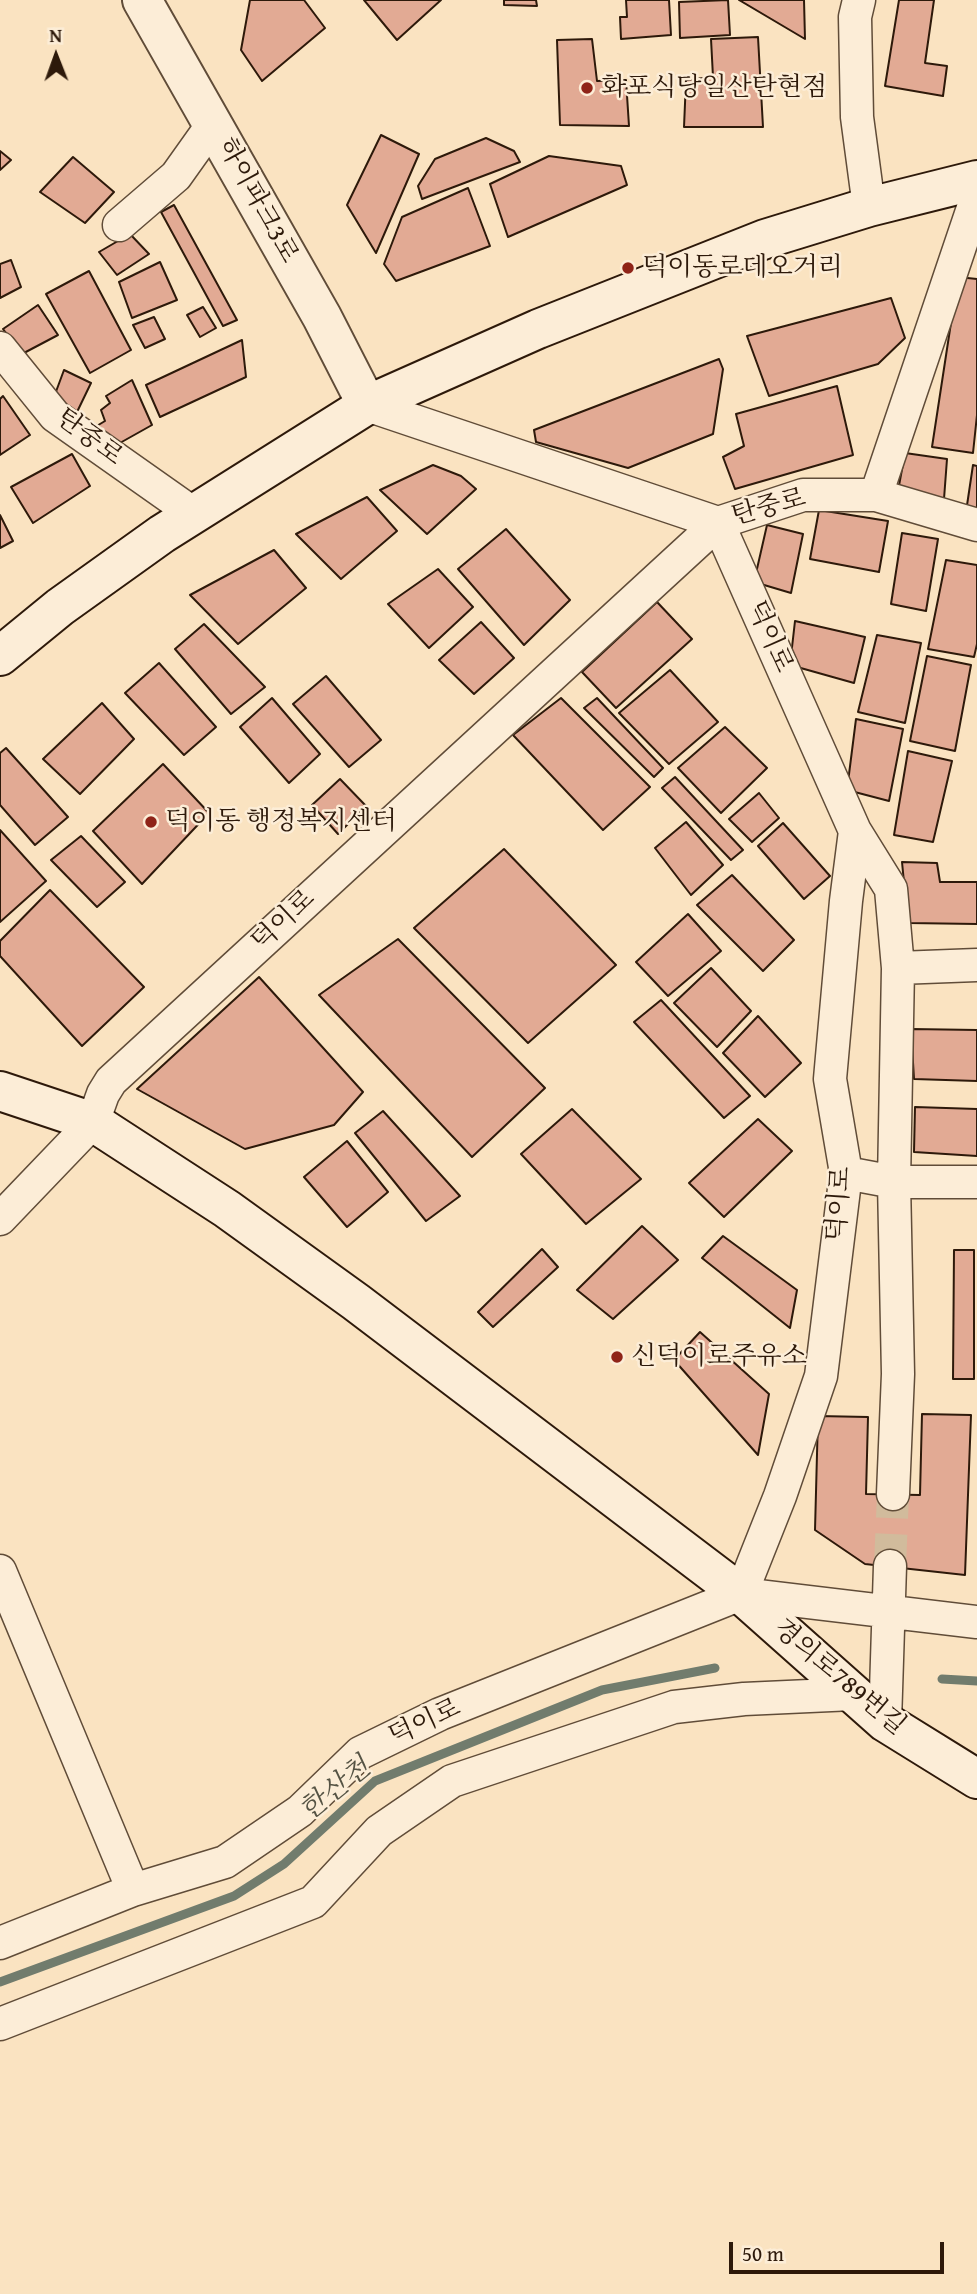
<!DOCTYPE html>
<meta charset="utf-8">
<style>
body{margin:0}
#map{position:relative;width:977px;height:2294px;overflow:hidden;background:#fae3c1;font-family:"Gentium Book Plus",serif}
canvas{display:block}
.north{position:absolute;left:21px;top:21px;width:70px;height:70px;-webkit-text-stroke:5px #fcedd7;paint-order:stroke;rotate:359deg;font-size:19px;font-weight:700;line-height:28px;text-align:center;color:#2d190a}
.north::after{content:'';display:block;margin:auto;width:24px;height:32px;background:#2d190a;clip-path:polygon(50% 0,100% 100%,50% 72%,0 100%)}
.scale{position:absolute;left:729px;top:2242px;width:215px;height:32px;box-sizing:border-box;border:4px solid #2d190a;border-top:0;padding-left:9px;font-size:21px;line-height:24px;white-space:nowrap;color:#2d190a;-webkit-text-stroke:5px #fcedd7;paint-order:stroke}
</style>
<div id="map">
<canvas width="977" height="2294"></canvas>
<div class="north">N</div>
<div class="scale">50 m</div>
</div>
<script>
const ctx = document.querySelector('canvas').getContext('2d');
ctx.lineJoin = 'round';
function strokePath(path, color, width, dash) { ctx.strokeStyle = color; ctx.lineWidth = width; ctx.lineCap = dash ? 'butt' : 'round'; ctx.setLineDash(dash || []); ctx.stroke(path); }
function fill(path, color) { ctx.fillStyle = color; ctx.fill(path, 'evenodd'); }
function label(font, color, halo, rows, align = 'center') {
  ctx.font = font + ' "Gentium Book Plus","Noto Serif KR",serif'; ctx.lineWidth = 5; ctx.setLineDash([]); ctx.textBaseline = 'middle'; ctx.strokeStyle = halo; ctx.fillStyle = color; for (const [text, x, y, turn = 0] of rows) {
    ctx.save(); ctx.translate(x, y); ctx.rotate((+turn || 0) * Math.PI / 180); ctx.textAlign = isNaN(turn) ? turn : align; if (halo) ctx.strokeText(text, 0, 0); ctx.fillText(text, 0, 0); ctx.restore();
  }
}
strokePath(new Path2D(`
 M 942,1679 L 977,1681
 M 0,1982 L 234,1896 L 284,1864 L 375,1781 L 602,1690 L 715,1668`), '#717c6d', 9);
const building = new Path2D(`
 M 250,0 L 304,0 L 325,28 L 262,81 L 241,50 Z
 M 364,0 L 441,0 L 397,40 Z
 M 504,0 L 536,0 L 537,6 L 504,5 Z
 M 626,0 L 669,0 L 671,35 L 621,39 L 620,17 L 627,17 Z
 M 728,0 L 730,35 L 680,38 L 679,2 Z
 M 739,0 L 804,0 L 805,39 Z
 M 899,0 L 934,0 L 925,63 L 947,66 L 943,96 L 885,86 Z
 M 758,37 L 763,127 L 684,127 L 686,80 L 713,77 L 711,39 Z
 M 592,39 L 597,81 L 626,80 L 629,126 L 560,125 L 557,40 Z
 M 381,135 L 419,154 L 376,253 L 347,205 Z
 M 486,138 L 514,151 L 520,162 L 422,199 L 418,186 L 435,159 Z
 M 0,151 L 11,160 L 0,170 Z
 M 549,156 L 621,166 L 627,185 L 508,237 L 490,184 Z
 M 73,157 L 114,192 L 85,223 L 40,192 Z
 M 468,188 L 490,246 L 396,281 L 384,264 L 402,217 Z
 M 174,205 L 237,320 L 223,326 L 161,212 Z
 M 130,234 L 149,254 L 117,275 L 99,252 Z
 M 11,260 L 21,287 L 0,298 L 0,264 Z
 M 160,262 L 177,300 L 132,318 L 119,282 Z
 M 89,271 L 131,350 L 90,373 L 46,294 Z
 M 958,277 L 977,279 L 977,415 L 973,453 L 932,447 Z
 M 891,298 L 905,338 L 878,364 L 769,396 L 747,336 Z
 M 38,305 L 58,335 L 22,354 L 3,329 Z
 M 203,307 L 216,328 L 200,337 L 187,315 Z
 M 154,317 L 165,339 L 145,348 L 133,325 Z
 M 242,340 L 246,377 L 160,417 L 146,385 Z
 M 719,359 L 723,369 L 713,434 L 628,468 L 536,442 L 534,430 Z
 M 64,370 L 91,383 L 77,412 L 54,397 Z
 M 132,380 L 152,425 L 111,448 L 95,427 L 105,421 L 101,410 L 110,403 L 106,396 Z
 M 837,386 L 853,455 L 735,489 L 723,457 L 744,446 L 736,414 Z
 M 3,396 L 30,435 L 0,455 L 0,399 Z
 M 905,453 L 947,459 L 944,499 L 898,491 Z
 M 72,454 L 90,486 L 33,523 L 11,487 Z
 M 433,465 L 461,476 L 476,489 L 427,534 L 380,490 Z
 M 973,465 L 977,466 L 977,513 L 966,512 Z
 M 367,497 L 397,531 L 341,579 L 296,534 Z
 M 819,510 L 888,521 L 879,572 L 810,559 Z
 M 0,515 L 13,541 L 0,548 Z
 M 767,525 L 803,534 L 791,593 L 754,582 Z
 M 506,529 L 570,600 L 524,645 L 458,569 Z
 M 902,533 L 938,539 L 926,611 L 891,604 Z
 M 274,550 L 306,588 L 238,644 L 190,595 Z
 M 946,560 L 977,565 L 977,644 L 974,657 L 928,649 Z
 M 438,569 L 473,607 L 429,648 L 388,604 Z
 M 657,602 L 692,639 L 616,708 L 582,672 Z
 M 795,621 L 865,637 L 854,683 L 790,665 Z
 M 481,622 L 514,658 L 474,694 L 439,660 Z
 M 204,624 L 265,687 L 231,714 L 175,649 Z
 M 877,635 L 921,643 L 905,723 L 858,712 Z
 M 927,656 L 971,665 L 955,751 L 910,741 Z
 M 159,663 L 216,727 L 184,755 L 125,693 Z
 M 670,670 L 718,722 L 669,764 L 619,713 Z
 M 326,676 L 381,740 L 349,767 L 293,704 Z
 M 272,698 L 320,754 L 289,783 L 240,727 Z
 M 561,698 L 650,787 L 603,830 L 513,735 Z
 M 597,698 L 663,768 L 654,777 L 584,708 Z
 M 102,703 L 134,739 L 80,794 L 43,759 Z
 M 856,719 L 903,729 L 889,801 L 847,790 Z
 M 725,727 L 767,768 L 721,813 L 678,768 Z
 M 6,748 L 68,817 L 35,845 L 0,805 L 0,753 Z
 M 908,751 L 952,761 L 933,842 L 894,835 Z
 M 163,764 L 209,813 L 142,884 L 93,831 Z
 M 675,777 L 743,850 L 731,860 L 662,788 Z
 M 340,779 L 366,806 L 338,834 L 312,805 Z
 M 759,793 L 779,818 L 752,842 L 729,819 Z
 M 686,822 L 723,865 L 691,895 L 655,848 Z
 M 783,823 L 830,876 L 804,899 L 758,846 Z
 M 0,830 L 46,881 L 0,922 Z
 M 81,836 L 125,882 L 97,907 L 51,860 Z
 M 504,849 L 616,965 L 528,1043 L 414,928 Z
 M 902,862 L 937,863 L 940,882 L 977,882 L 977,924 L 908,923 Z
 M 732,875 L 794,940 L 763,971 L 697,905 Z
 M 50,890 L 144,987 L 82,1046 L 0,956 L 0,941 Z
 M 688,914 L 721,951 L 668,996 L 636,962 Z
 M 398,939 L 545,1088 L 472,1157 L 319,995 Z
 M 711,968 L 751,1011 L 717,1047 L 674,1003 Z
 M 259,977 L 363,1092 L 334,1125 L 245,1149 L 137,1089 Z
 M 661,1000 L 750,1096 L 724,1118 L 634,1022 Z
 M 758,1016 L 801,1063 L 765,1097 L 723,1053 Z
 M 911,1029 L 977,1030 L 977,1081 L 914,1079 Z
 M 915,1107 L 977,1109 L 977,1156 L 914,1152 Z
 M 572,1109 L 641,1179 L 586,1224 L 521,1154 Z
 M 383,1111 L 460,1196 L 426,1221 L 355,1133 Z
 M 758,1119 L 792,1151 L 724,1217 L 689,1183 Z
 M 347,1141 L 388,1192 L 347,1227 L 304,1177 Z
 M 642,1226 L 678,1260 L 613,1319 L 577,1290 Z
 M 723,1236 L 797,1290 L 790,1328 L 702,1258 Z
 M 542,1249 L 558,1267 L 493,1327 L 478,1312 Z
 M 954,1250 L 974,1250 L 974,1379 L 953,1379 Z
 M 700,1332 L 769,1394 L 758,1455 L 674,1360 Z
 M 922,1414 L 971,1415 L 965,1575 L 865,1564 L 815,1530 L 818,1416 L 868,1417 L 866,1494 L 920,1495 Z`);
fill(building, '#e2aa94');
strokePath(building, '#2d190a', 2);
strokePath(new Path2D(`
 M 890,1566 L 893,1494`), '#d1bb9c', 32, [32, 16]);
const minor = new Path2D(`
 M 859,0 L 855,17 L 857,117 L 869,207
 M 119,225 L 176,176 L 213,124
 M 0,348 L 55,416 L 194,514
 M 367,405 L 718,523 L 803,495 L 876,495 L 977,196
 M 876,495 L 977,525
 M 718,523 L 855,831 L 846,901 L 830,1079 L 846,1173 L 821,1376 L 780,1496 L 741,1594
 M 855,831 L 891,889 L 898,968 L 894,1182 L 898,1374 L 893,1494
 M 898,968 L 977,965
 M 846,1173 L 894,1182 L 977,1182
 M 0,1219 L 93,1122 L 103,1094 L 111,1081 L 718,523
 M 0,1571 L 133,1890
 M 885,1722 L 890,1566
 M 0,1943 L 133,1890 L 225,1862 L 300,1811 L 360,1753 L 440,1714 L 741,1594 L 977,1622
 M 0,2024 L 313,1902 L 379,1831 L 452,1781 L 674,1707 L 744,1699 L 853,1694`);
const tertiary = new Path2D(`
 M 142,0 L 322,317 L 367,405`);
const secondary = new Path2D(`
 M 0,656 L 60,607 L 162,534 L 367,405 L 538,329 L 765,239 L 869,207 L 977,180
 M 0,1091 L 93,1122 L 227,1209 L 356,1302 L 741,1594 L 885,1722 L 977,1779`);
strokePath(minor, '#604c38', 35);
strokePath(tertiary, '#604c38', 42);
strokePath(secondary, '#2d190a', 42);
strokePath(minor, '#fcedd7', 32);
strokePath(tertiary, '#fcedd7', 38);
strokePath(secondary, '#fcedd7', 38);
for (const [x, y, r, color] of [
 [587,88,7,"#8f2418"],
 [628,268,7,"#8f2418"],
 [151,822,7,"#8f2418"],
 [617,1357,7,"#8f2418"]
]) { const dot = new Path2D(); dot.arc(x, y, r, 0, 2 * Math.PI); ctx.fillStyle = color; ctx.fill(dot); strokePath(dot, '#fcedd7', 2.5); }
label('26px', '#2d190a', '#fcedd7', [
 ["화포식당일산탄현점",601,88],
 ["덕이동로데오거리",642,268],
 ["덕이동 행정복지센터",165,822],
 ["신덕이로주유소",631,1357]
], 'left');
label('26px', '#2d190a', '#fcedd7', [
 ["하이파크3로",257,201,61],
 ["탄중로",89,438,37],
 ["탄중로",769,508,-15],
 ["덕이로",769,637,66],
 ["덕이로",284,921,-43],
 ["덕이로",840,1204,-86],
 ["경의로789번길",839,1678,40],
 ["덕이로",425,1723,-25]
]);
label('italic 28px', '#555344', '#fcedd7', [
 ["한산천",336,1790,-39]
]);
</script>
